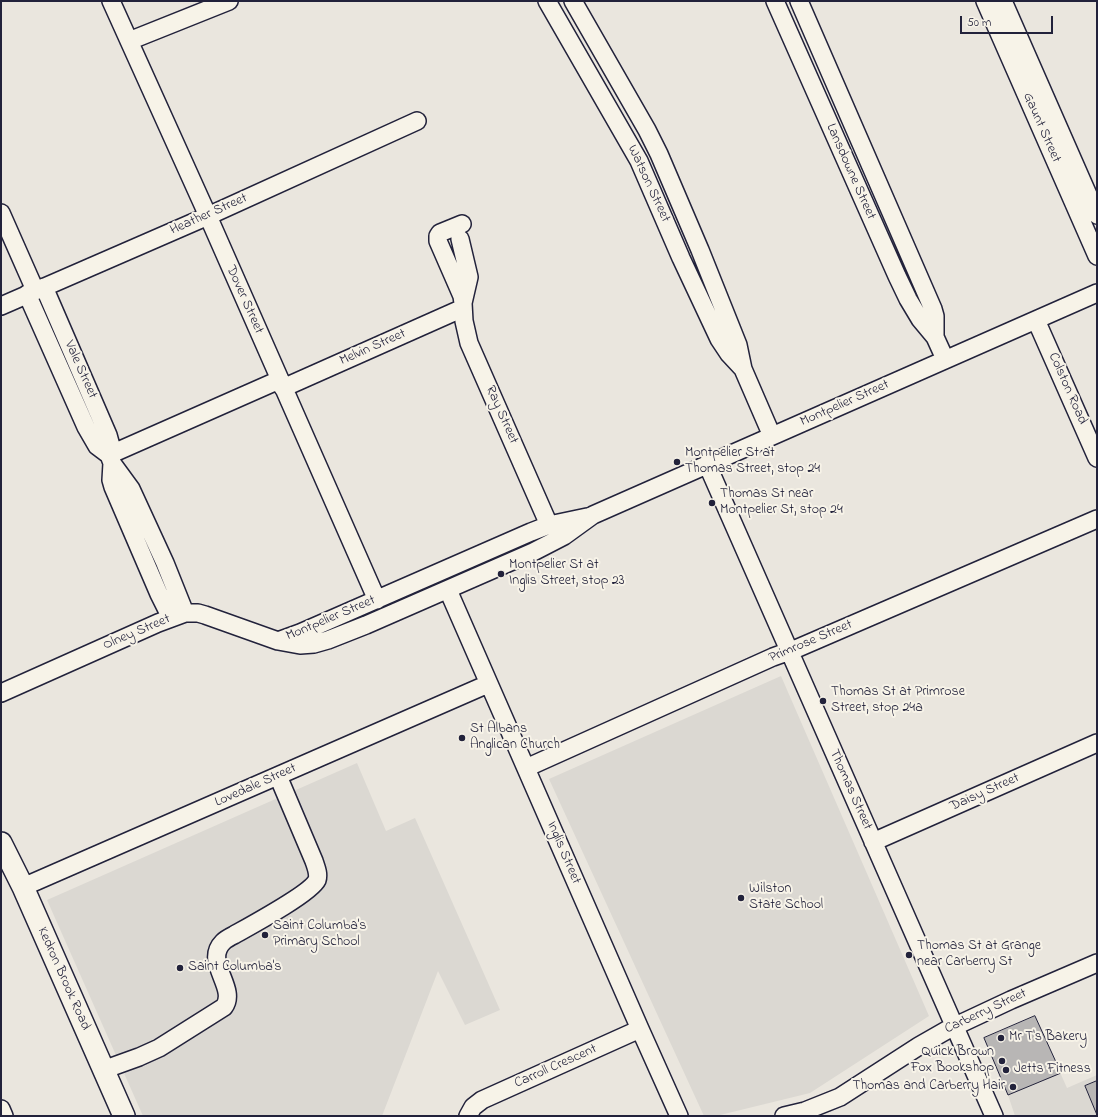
<!DOCTYPE html>
<style>
body{margin:0}
#map{position:relative;width:1098px;height:1117px;overflow:hidden;background:#eae6de;font-family:"Indie Flower",sans-serif}
canvas{display:block}
.frame{position:absolute;inset:0;border:2px solid #22223b;pointer-events:none}
.scale{position:absolute;left:960px;top:16px;width:93px;height:18px;box-sizing:border-box;border:2px solid #22223b;border-top:0;padding-left:5px;font-size:12px;line-height:14px;white-space:nowrap;color:#22223b;-webkit-text-stroke:3px #f7f3e8;paint-order:stroke}
</style>
<div id="map">
<canvas width="1098" height="1117"></canvas>
<div class="frame"></div>
<div class="scale">50 m</div>
</div>
<script>
const ctx = document.querySelector('canvas').getContext('2d');
ctx.lineJoin = 'round';
function fill(path, color) { ctx.fillStyle = color; ctx.fill(path, 'evenodd'); }
function strokePath(path, color, width, dash) { ctx.strokeStyle = color; ctx.lineWidth = width; ctx.lineCap = dash ? 'butt' : 'round'; ctx.setLineDash(dash || []); ctx.stroke(path); }
function label(font, color, halo, rows, align = 'center') {
  ctx.font = font + ' "Indie Flower",sans-serif'; ctx.lineWidth = 4; ctx.setLineDash([]); ctx.textBaseline = 'middle'; ctx.strokeStyle = halo; ctx.fillStyle = color; for (const [text, x, y, turn = 0] of rows) {
    ctx.save(); ctx.translate(x, y); ctx.rotate((+turn || 0) * Math.PI / 180); ctx.textAlign = isNaN(turn) ? turn : align; if (halo) ctx.strokeText(text, 0, 0); ctx.fillText(text, 0, 0); ctx.restore();
  }
}
fill(new Path2D(`
 M 781,676 L 929,1016 L 810,1093 L 716,1116 L 704,1116 L 549,779 Z
 M 357,763 L 386,831 L 415,818 L 500,1010 L 465,1025 L 438,971 L 382,1116 L 143,1116 L 47,900 Z
 M 1035,1016 L 1067,1088 L 1097,1075 L 1097,1116 L 1015,1116 L 1008,1095 L 984,1038 Z`), '#dbd8d2');
const building = new Path2D(`
 M 1035,1016 L 1061,1073 L 1008,1095 L 984,1038 Z
 M 1097,1081 L 1097,1115 L 1085,1086 Z`);
fill(building, '#b8b6b5');
strokePath(building, '#22223b', 1);
const minor = new Path2D(`
 M 111,1 L 208,216 L 377,600
 M 547,1 L 639,161 L 681,258 L 719,339 L 729,354 L 743,369
 M 573,1 L 647,130 L 659,154 L 700,250 L 738,345 L 743,369 L 772,436
 M 775,1 L 897,276 L 908,299 L 920,319 L 935,337 L 945,359
 M 799,1 L 933,309 L 935,316 L 935,337
 M 985,1 L 1097,256
 M 1003,1 L 1097,215
 M 129,41 L 229,1
 M 1,213 L 35,290
 M 462,224 L 440,233 L 438,236 L 438,241 L 462,296 L 463,303 L 464,321 L 469,343 L 549,525
 M 460,239 L 469,277 L 463,303
 M 44,287 L 108,435 L 111,446 L 109,455
 M 27,294 L 86,427 L 97,446 L 109,455 L 112,463 L 131,489 L 165,563 L 185,613
 M 1,306 L 208,216 L 417,121
 M 1036,320 L 1097,458
 M 283,388 L 463,308
 M 109,455 L 279,380
 M 112,463 L 111,480 L 113,487 L 159,594 L 171,618
 M 707,464 L 994,1116
 M 448,590 L 640,1029 L 679,1116
 M 278,641 L 300,633 L 531,532 L 549,525 L 587,517
 M 1,693 L 158,623 L 185,613 L 198,613 L 205,615 L 278,641 L 300,645 L 314,644 L 328,640 L 366,625 L 533,552 L 564,536 L 593,515 L 1097,293
 M 526,768 L 773,657 L 798,648 L 1097,519
 M 873,842 L 1097,743
 M 23,887 L 488,684
 M 103,1070 L 139,1057 L 159,1048 L 224,1007 C 238,988 203,962 223,942 C 226,939 230,937 234,935 C 250,926 311,893 317,880 C 319,874 316,867 314,861 L 278,776
 M 1,1109 L 4,1116
 M 468,1116 L 473,1107 L 482,1100 L 640,1029
 M 784,1116 L 805,1111 L 840,1097 L 919,1046 L 947,1030 L 1011,1000 L 1097,963`);
const major = new Path2D(`
 M 1,843 L 23,887 L 124,1116`);
strokePath(minor, '#22223b', 20);
strokePath(major, '#22223b', 24);
strokePath(minor, '#f7f3e8', 17);
strokePath(major, '#f7f3e8', 21);
for (const [x, y, r, color] of [
 [677,462,4,"#22223b"],
 [712,503,4,"#22223b"],
 [501,574,4,"#22223b"],
 [823,701,4,"#22223b"],
 [462,738,4,"#22223b"],
 [741,898,4,"#22223b"],
 [265,935,4,"#22223b"],
 [909,955,4,"#22223b"],
 [180,968,4,"#22223b"],
 [1001,1038,4,"#22223b"],
 [1002,1061,4,"#22223b"],
 [1006,1070,4,"#22223b"],
 [1013,1087,4,"#22223b"]
]) { const dot = new Path2D(); dot.arc(x, y, r, 0, 2 * Math.PI); ctx.fillStyle = color; ctx.fill(dot); strokePath(dot, '#f7f3e8', 1.5); }
label('14px', '#22223b', '#f7f3e8', [
 ["Gaunt Street",1041,128,66],
 ["Lansdowne Street",850,172,66],
 ["Watson Street",648,184,65],
 ["Heather Street",209,215,-24],
 ["Dover Street",244,300,66],
 ["Melvin Street",373,348,-24],
 ["Vale Street",80,370,66],
 ["Colston Road",1067,389,66],
 ["Montpelier Street",845,404,-24],
 ["Ray Street",501,415,66],
 ["Montpelier Street",331,619,-23],
 ["Olney Street",137,633,-23],
 ["Primrose Street",811,642,-23],
 ["Lovedale Street",256,786,-24],
 ["Thomas Street",850,790,66],
 ["Daisy Street",985,793,-24],
 ["Inglis Street",563,853,67],
 ["Kedron Brook Road",63,979,66],
 ["Carberry Street",986,1012,-25],
 ["Carroll Crescent",556,1067,-24]
]);
label('14px', '#22223b', '#f7f3e8', [
 ["Montpelier St at",685,454],
 ["Thomas Street, stop 24",685,470],
 ["Thomas St near",720,495],
 ["Montpelier St, stop 24",720,511],
 ["Montpelier St at",509,566],
 ["Inglis Street, stop 23",509,582],
 ["Thomas St at Primrose",831,693],
 ["Street, stop 24a",831,709],
 ["St Albans",470,730],
 ["Anglican Church",470,746],
 ["Wilston",749,890],
 ["State School",749,906],
 ["Saint Columba's",273,927],
 ["Primary School",273,943],
 ["Thomas St at Grange",917,947],
 ["near Carberry St",917,963],
 ["Saint Columba's",188,968],
 ["Mr T's Bakery",1009,1038],
 ["Quick Brown",994,1053,"right"],
 ["Fox Bookshop",994,1069,"right"],
 ["Jetts Fitness",1014,1070],
 ["Thomas and Carberry Hair",1005,1087,"right"]
], 'left');
</script>
